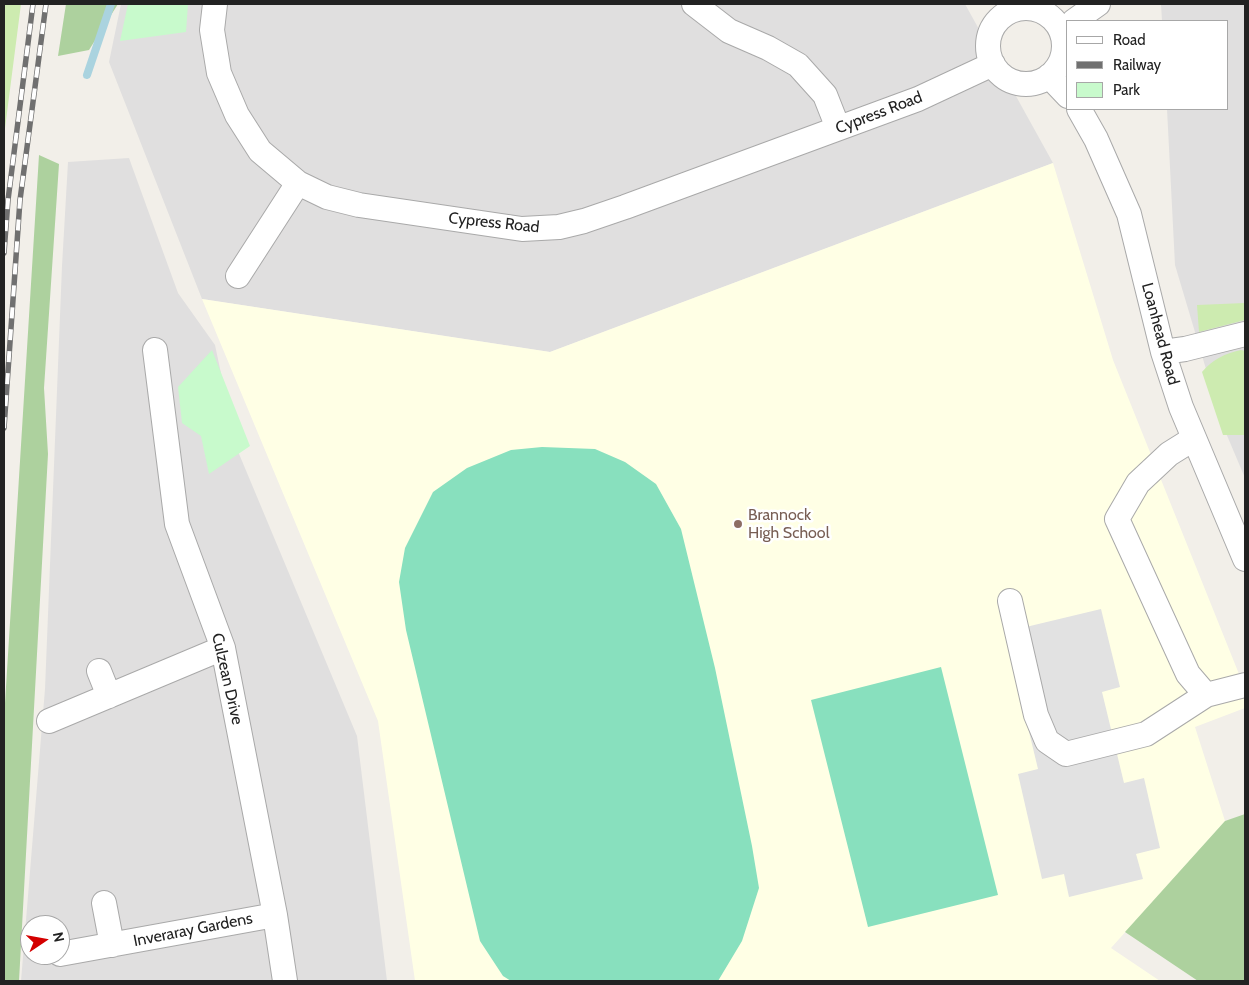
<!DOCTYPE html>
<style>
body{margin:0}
#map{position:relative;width:1249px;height:985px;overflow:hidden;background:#f2efe9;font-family:Cabin,sans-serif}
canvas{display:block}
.frame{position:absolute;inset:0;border:5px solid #222;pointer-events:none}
.legend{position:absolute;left:1066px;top:20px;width:162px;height:90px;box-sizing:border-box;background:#fff;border:1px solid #a7a7a7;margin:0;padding:6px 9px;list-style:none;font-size:15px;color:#222}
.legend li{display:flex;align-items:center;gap:10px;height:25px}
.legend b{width:25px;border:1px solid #a7a7a7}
.north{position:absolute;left:20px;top:915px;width:50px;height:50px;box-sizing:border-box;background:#fff;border:1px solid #a7a7a7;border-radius:50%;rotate:78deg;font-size:14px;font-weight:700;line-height:20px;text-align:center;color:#222}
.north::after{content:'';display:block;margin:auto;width:18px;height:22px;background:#d40000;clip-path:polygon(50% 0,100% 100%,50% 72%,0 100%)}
</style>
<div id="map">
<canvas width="1249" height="985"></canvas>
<div class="frame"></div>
<ul class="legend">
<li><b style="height:6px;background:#fff"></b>Road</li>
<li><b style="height:6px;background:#707070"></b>Railway</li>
<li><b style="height:14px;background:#c8facc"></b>Park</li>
</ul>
<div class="north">N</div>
</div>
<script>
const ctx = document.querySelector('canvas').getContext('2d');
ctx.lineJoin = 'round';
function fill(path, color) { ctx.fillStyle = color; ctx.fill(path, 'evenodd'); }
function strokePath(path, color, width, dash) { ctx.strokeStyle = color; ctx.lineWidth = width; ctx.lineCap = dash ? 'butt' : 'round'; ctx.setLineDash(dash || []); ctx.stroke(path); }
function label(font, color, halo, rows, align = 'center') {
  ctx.font = font + ' Cabin,sans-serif'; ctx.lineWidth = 5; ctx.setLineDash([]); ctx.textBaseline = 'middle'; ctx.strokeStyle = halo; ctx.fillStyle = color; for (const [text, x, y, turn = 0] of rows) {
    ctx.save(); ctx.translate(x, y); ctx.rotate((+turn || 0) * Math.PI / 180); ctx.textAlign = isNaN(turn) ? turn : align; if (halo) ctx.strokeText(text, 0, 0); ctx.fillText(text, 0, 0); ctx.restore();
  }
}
fill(new Path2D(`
 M 121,4 L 965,4 L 1053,163 L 550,352 L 202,299 L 109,62 Z
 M 1161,4 L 1245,4 L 1245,478 L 1223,426 L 1175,265 L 1167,109 L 1228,109 L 1228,21 L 1162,21 Z
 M 129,158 L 178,293 L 215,345 L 237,449 L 357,736 L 387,981 L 21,981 L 45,689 L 62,266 L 68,162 ZM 30,925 L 60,925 L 60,955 L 30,955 Z`), '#e0dfdf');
fill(new Path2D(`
 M 1053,163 L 1113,360 L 1245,689 L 1245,708 L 1195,727 L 1225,821 L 1111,948 L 1160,981 L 415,981 L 378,721 L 202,299 L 550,352 Z`), '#ffffe5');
fill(new Path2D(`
 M 4,4 L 21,4 L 4,136 Z
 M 1245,303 L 1245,320 L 1199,332 L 1197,305 Z
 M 1241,350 L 1245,351 L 1245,435 L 1223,435 L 1202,372 C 1213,359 1224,354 1241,350 Z`), '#cdebb0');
fill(new Path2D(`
 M 66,4 L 118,4 L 89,50 L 58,56 Z
 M 39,155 L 59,164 L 44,388 L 48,454 L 19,981 L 4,981 L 4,719 Z
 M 1245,814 L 1245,981 L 1198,981 L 1125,932 L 1225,821 Z`), '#add19e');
fill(new Path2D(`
 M 128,4 L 188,4 L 186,32 L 120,41 Z
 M 212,350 L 250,446 L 209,474 L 201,436 L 182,423 L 178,387 Z`), '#c8facc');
fill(new Path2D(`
 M 542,447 L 595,449 L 625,462 L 656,484 L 681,529 L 715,668 L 752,846 L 759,888 L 742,941 L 718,981 L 511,981 L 503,976 L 480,941 L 406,630 L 399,582 L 405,548 L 433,492 L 467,468 L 511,450 Z
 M 941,667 L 998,895 L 868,927 L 811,700 Z`), '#88e0be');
fill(new Path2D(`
 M 1101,609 L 1120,687 L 1102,692 L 1124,783 L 1144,778 L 1160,848 L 1136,854 L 1143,879 L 1069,897 L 1064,874 L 1042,879 L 1018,774 L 1038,769 L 1005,632 Z`), '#e2e2e2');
strokePath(new Path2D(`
 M 87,75 L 111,4`), '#aad3df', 8);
const minor = new Path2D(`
 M 215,4 L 212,30 L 219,73 L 237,115 L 260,151 L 298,183 L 327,197 L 359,205 L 522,229 L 559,227 L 584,221 L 625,207 L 918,99 L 993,64
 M 694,4 L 729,31 L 768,48 L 798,65 L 825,95 L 838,128
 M988 46a38 38 0 1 1 76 0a38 38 0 1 1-76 0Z
 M 1074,21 L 1098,4
 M 1049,76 L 1068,96
 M 1079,109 L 1096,139 L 1129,214 L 1163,352 L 1181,407 L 1245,559
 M 238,276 L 298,183
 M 155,350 L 177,524 L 223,648 L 275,915 L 285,981
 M 1163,352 L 1185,349 L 1245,334
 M 1193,439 L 1169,454 L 1138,483 L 1117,519 L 1188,674 L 1206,695 L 1245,685
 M 1010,601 L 1036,715 L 1047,741 L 1066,754 L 1146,734 L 1206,695
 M 99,671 L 109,696
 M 49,721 L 223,648
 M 104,903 L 112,945
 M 60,954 L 275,915`);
strokePath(minor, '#a9a9a9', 26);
strokePath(minor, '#fff', 24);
const rail = new Path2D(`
 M 4,253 L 8,200 L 33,4
 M 4,428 L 20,200 L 46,4`);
strokePath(rail, '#707070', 5.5);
strokePath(rail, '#fff', 4, [11]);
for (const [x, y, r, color] of [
 [738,524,5,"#8d6e63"]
]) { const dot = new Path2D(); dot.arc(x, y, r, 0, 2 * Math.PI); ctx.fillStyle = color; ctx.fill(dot); strokePath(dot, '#fff', 2); }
label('16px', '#222', '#fff', [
 ["Cypress Road",879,113,-21],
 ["Cypress Road",494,223,6],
 ["Loanhead Road",1160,334,75],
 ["Culzean Drive",227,679,77],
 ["Inveraray Gardens",193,930,-11]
]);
label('16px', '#785e54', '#fff', [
 ["Brannock",748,515],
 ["High School",748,533]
], 'left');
</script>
